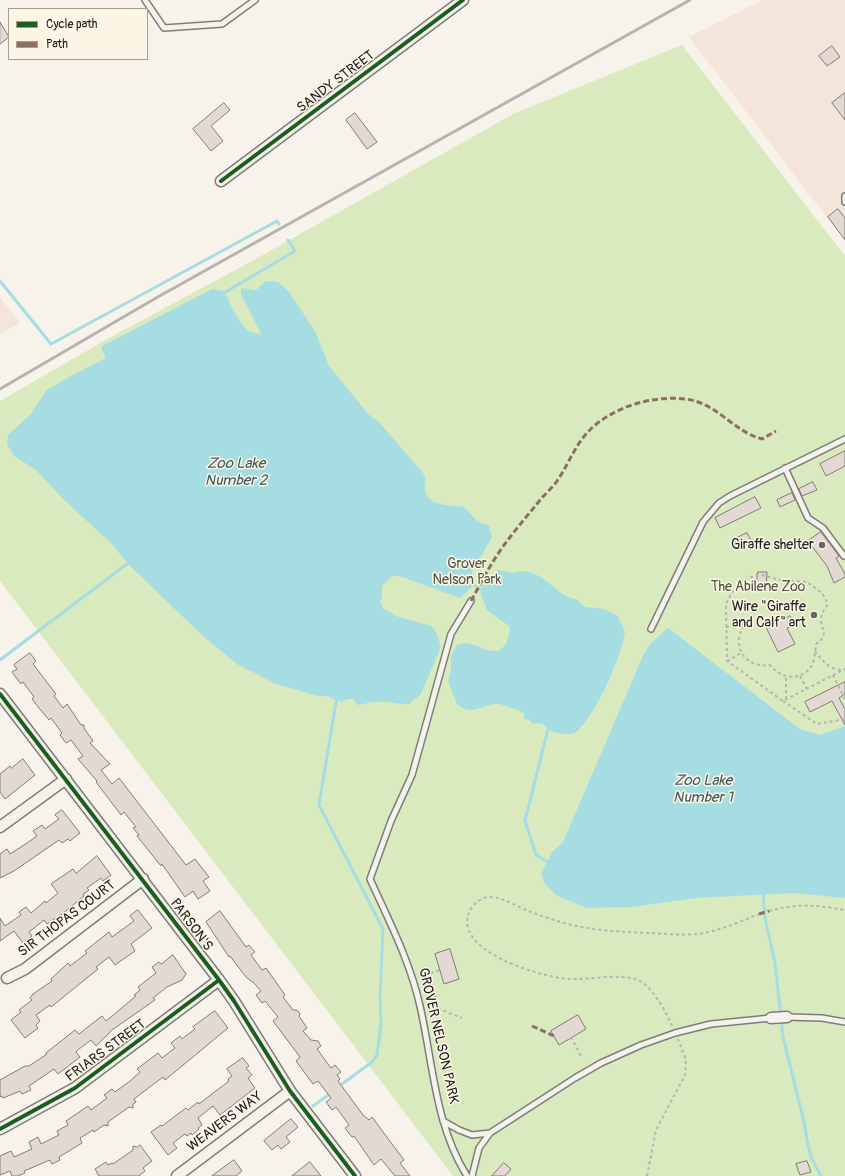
<!DOCTYPE html>
<style>
body{margin:0}
#map{position:relative;width:845px;height:1176px;overflow:hidden;background:#f7f3ea;font-family:Pangolin,sans-serif}
canvas{display:block}
.legend{position:absolute;left:8px;top:8px;width:140px;height:52px;box-sizing:border-box;background:#fcf5e5;border:1px solid #a29e95;margin:0;padding:5px 7px;list-style:none;font-size:12px;color:#1c1c1c}
.legend li{display:flex;align-items:center;gap:8px;height:20px}
.legend b{width:20px;border:1px solid #a29e95}
</style>
<div id="map">
<canvas width="845" height="1176"></canvas>
<ul class="legend">
<li><b style="height:5px;background:#1b5e20"></b>Cycle path</li>
<li><b style="height:5px;background:#8d6e63"></b>Path</li>
</ul>
</div>
<script>
const ctx = document.querySelector('canvas').getContext('2d');
ctx.lineJoin = 'round';
function fill(path, color) { ctx.fillStyle = color; ctx.fill(path, 'evenodd'); }
function strokePath(path, color, width, dash) { ctx.strokeStyle = color; ctx.lineWidth = width; ctx.lineCap = dash ? 'butt' : 'round'; ctx.setLineDash(dash || []); ctx.stroke(path); }
function label(font, color, halo, rows, align = 'center') {
  ctx.font = font + ' Pangolin,sans-serif'; ctx.lineWidth = 3; ctx.setLineDash([]); ctx.textBaseline = 'middle'; ctx.strokeStyle = halo; ctx.fillStyle = color; for (const [text, x, y, turn = 0] of rows) {
    ctx.save(); ctx.translate(x, y); ctx.rotate((+turn || 0) * Math.PI / 180); ctx.textAlign = isNaN(turn) ? turn : align; if (halo) ctx.strokeText(text, 0, 0); ctx.fillText(text, 0, 0); ctx.restore();
  }
}
fill(new Path2D(`
 M 762,0 L 845,0 L 845,241 L 689,37 Z
 M 0,297 L 20,323 L 0,334 Z`), '#f3e5d9');
fill(new Path2D(`
 M 682,45 L 845,256 L 845,1176 L 453,1176 L 0,581 L 0,401 L 109,338 L 252,261 L 515,113 Z`), '#daeabf');
fill(new Path2D(`
 M 266,281 L 278,282 L 289,292 L 315,331 L 329,366 L 369,415 L 378,421 L 423,473 C 428,481 423,483 425,491 C 430,508 451,504 464,507 L 477,521 L 489,526 L 492,537 L 472,572 L 474,584 L 481,588 L 499,570 L 513,573 L 521,571 L 530,572 L 541,577 L 564,595 L 577,600 L 585,607 L 604,609 L 617,615 L 625,632 C 621,658 595,717 575,733 C 570,735 554,734 550,730 C 543,725 544,722 533,724 L 528,719 L 524,720 L 524,713 C 520,711 501,703 497,704 C 482,704 472,717 457,704 L 448,681 L 451,668 L 451,656 L 457,645 C 475,636 496,666 507,641 C 509,636 511,631 509,626 L 487,610 L 480,591 L 473,586 L 460,598 L 399,576 L 392,576 L 382,586 L 382,597 L 380,602 L 383,608 L 396,616 L 432,626 L 437,634 L 441,647 L 421,694 L 409,704 C 399,705 388,701 378,702 C 370,702 364,704 357,705 L 353,699 L 348,699 L 341,702 L 327,696 L 318,696 L 276,684 L 237,664 L 203,636 L 128,564 L 112,544 L 64,500 L 36,470 L 14,456 L 7,444 L 8,435 L 31,414 L 46,391 L 67,378 L 106,358 L 101,348 L 102,346 L 212,289 L 224,291 C 231,303 243,339 261,333 L 241,295 L 241,288 L 256,290 Z
 M 668,628 L 800,729 L 820,735 L 845,726 L 845,898 L 793,893 L 696,898 L 632,907 L 586,908 L 556,895 L 545,884 L 541,874 L 553,851 L 563,842 L 643,656 L 650,644 Z`), '#a6dde2');
strokePath(new Path2D(`
 M 0,281 L 51,344 L 277,221 L 279,224
 M 222,294 L 295,251 L 288,240
 M 0,660 L 131,561
 M 337,696 L 319,805 L 383,929 L 380,995 L 381,1024 L 377,1055 L 372,1062 L 338,1087
 M 549,725 L 525,821 L 536,855 L 548,862 L 552,862
 M 763,891 L 765,918 L 775,963 L 783,1037 L 804,1122 L 808,1145 L 811,1157 L 821,1176
 M 313,1106 L 331,1093`), '#a6dde2', 3);
const building = new Path2D(`
 M 0,22 L 9,37 L 0,44 Z
 M 832,46 L 840,57 L 827,66 L 819,56 Z
 M 845,93 L 845,120 L 832,103 Z
 M 224,103 L 230,110 L 211,126 L 223,141 L 211,151 L 193,129 Z
 M 355,113 L 377,142 L 367,149 L 346,120 Z
 M 838,209 L 845,218 L 845,240 L 828,217 Z
 M 845,451 L 845,466 L 826,476 L 820,464 Z
 M 813,482 L 817,490 L 802,496 L 799,489 Z
 M 792,493 L 795,500 L 780,507 L 777,500 Z
 M 755,497 L 761,508 L 720,528 L 715,518 Z
 M 821,532 L 839,556 L 836,558 L 845,574 L 845,577 L 834,583 L 827,566 L 808,541 Z
 M 747,533 L 752,542 L 741,547 L 737,538 Z
 M 758,572 L 767,572 L 766,591 L 756,591 Z
 M 790,616 L 795,624 L 787,628 L 795,644 L 778,652 L 765,625 L 782,617 L 783,620 Z
 M 30,653 L 36,661 L 33,664 L 56,694 L 54,696 L 63,708 L 67,704 L 81,725 L 84,725 L 84,728 L 93,741 L 90,743 L 110,764 L 101,770 L 112,784 L 119,778 L 186,865 L 195,859 L 209,877 L 203,881 L 210,891 L 198,899 L 193,891 L 185,897 L 162,864 L 161,866 L 137,836 L 139,835 L 133,828 L 136,827 L 124,812 L 121,815 L 96,782 L 97,781 L 78,759 L 83,756 L 71,740 L 66,743 L 60,735 L 62,733 L 51,718 L 49,720 L 39,708 L 32,699 L 34,697 L 23,682 L 21,684 L 12,672 L 17,669 L 14,665 Z
 M 845,682 L 845,694 L 839,698 L 845,709 L 845,725 L 832,701 L 810,712 L 805,702 Z
 M 23,759 L 35,775 L 5,799 L 0,792 L 0,774 L 10,766 L 11,768 Z
 M 62,810 L 80,833 L 70,841 L 68,839 L 62,843 L 59,840 L 14,871 L 0,878 L 0,854 L 7,849 L 10,854 L 27,843 L 37,836 L 33,831 L 42,825 L 45,829 L 59,819 L 55,815 Z
 M 97,856 L 111,875 L 103,881 L 101,878 L 87,888 L 89,890 L 83,894 L 84,896 L 56,919 L 56,918 L 47,924 L 44,920 L 29,932 L 32,936 L 23,943 L 14,931 L 0,941 L 0,918 L 5,926 L 21,915 L 19,912 L 26,907 L 31,913 L 45,901 L 46,903 L 58,893 L 51,884 L 73,869 L 76,873 Z
 M 138,910 L 152,928 L 131,944 L 135,951 L 115,965 L 109,957 L 96,967 L 98,969 L 51,1007 L 50,1005 L 36,1015 L 40,1021 L 36,1025 L 38,1028 L 25,1038 L 11,1020 L 21,1012 L 19,1010 L 32,1000 L 30,998 L 33,994 L 52,981 L 51,979 L 68,963 L 70,966 L 87,953 L 85,951 L 109,932 L 112,937 L 134,921 L 130,916 Z
 M 220,911 L 246,947 L 249,945 L 255,952 L 251,955 L 262,970 L 266,968 L 285,995 L 283,997 L 293,1010 L 297,1010 L 300,1014 L 299,1016 L 307,1028 L 303,1031 L 311,1040 L 318,1041 L 321,1046 L 317,1049 L 331,1068 L 335,1065 L 341,1072 L 337,1075 L 340,1079 L 338,1081 L 363,1115 L 369,1120 L 372,1117 L 392,1144 L 404,1160 L 400,1163 L 410,1176 L 395,1176 L 381,1159 L 374,1165 L 354,1136 L 352,1137 L 345,1128 L 349,1125 L 336,1107 L 332,1110 L 326,1102 L 331,1098 L 318,1081 L 313,1084 L 296,1061 L 300,1057 L 273,1021 L 278,1017 L 265,1001 L 262,1003 L 256,995 L 261,991 L 254,983 L 246,977 L 230,956 L 229,957 L 206,922 Z
 M 450,949 L 459,979 L 444,984 L 435,954 Z
 M 173,955 L 186,974 L 182,980 L 167,987 L 153,998 L 155,1000 L 112,1030 L 96,1046 L 91,1040 L 79,1049 L 76,1052 L 80,1057 L 58,1074 L 54,1069 L 29,1086 L 31,1090 L 22,1094 L 20,1091 L 3,1098 L 2,1096 L 0,1097 L 0,1080 L 25,1066 L 29,1066 L 47,1054 L 46,1053 L 75,1030 L 79,1034 L 102,1016 L 106,1021 L 136,996 L 134,995 L 140,990 L 138,987 L 156,973 L 152,967 L 159,962 L 161,964 Z
 M 215,1011 L 228,1028 L 165,1080 L 163,1077 L 134,1099 L 136,1102 L 133,1104 L 133,1108 L 129,1107 L 108,1122 L 108,1126 L 104,1125 L 94,1132 L 93,1130 L 80,1138 L 82,1143 L 59,1157 L 60,1160 L 52,1164 L 50,1160 L 24,1171 L 25,1173 L 18,1176 L 12,1176 L 10,1171 L 0,1175 L 0,1156 L 11,1151 L 14,1157 L 32,1149 L 29,1142 L 38,1137 L 41,1144 L 59,1135 L 57,1131 L 68,1125 L 66,1121 L 88,1106 L 91,1110 L 107,1098 L 104,1095 L 112,1089 L 115,1092 L 130,1081 L 140,1072 L 137,1069 L 158,1053 L 162,1058 L 175,1048 L 171,1043 L 180,1036 L 182,1039 L 195,1029 L 193,1027 Z
 M 578,1015 L 586,1029 L 559,1045 L 551,1031 Z
 M 243,1058 L 249,1066 L 246,1068 L 252,1075 L 248,1078 L 255,1088 L 220,1115 L 213,1106 L 198,1118 L 202,1125 L 198,1128 L 199,1129 L 192,1135 L 191,1133 L 187,1136 L 185,1134 L 173,1143 L 177,1148 L 168,1155 L 151,1132 L 161,1125 L 162,1126 L 186,1108 L 188,1110 L 198,1102 L 199,1104 L 229,1081 L 228,1079 L 232,1076 L 227,1069 Z
 M 291,1119 L 298,1127 L 286,1137 L 290,1142 L 281,1149 L 278,1145 L 272,1150 L 264,1141 Z
 M 140,1145 L 152,1161 L 143,1168 L 145,1171 L 139,1176 L 99,1176 L 95,1169 L 106,1162 L 108,1165 L 112,1163 L 113,1164 L 133,1150 L 133,1146 L 137,1147 Z
 M 234,1160 L 242,1171 L 236,1176 L 212,1176 Z
 M 807,1161 L 811,1172 L 800,1175 L 796,1164 Z
 M 310,1162 L 321,1176 L 292,1176 Z
 M 504,1163 L 511,1169 L 505,1176 L 492,1176 Z`);
fill(building, '#e4d8d2');
strokePath(building, '#7f7d79', 1);
const service = new Path2D(`
 M 145,0 L 164,28 L 222,24 L 255,0
 M 845,196 L 845,202
 M 785,468 L 808,518 L 823,528 L 844,556
 M 651,629 L 703,522 L 719,503 L 730,496 L 845,439
 M 787,1017 L 822,1018 L 845,1022
 M 443,1121 L 459,1130 L 472,1135 L 490,1133 L 575,1078 L 601,1063 L 641,1045 L 675,1033 L 711,1024 L 771,1018
 M 467,1176 C 435,1125 433,1063 420,1006 C 410,961 389,921 370,879 L 391,821 L 412,775 L 451,634 L 471,601
 M 472,1176 L 479,1148 L 490,1133`);
const minor = new Path2D(`
 M 221,181 L 463,0
 M 0,694 L 219,980 L 234,1001 L 290,1091 L 355,1176
 M 0,827 L 66,779
 M 7,978 L 25,969 L 143,879
 M 771,1018 L 787,1017
 M 0,1129 L 75,1088 L 219,980
 M 177,1176 L 290,1091`);
strokePath(service, '#7f7d79', 8);
strokePath(minor, '#7f7d79', 13);
strokePath(new Path2D(`
 M 726,627 L 744,626 C 730,646 746,669 770,665 C 780,678 798,682 810,668 C 815,662 815,651 816,644 C 830,634 821,631 821,619 C 821,613 825,609 828,604 L 822,593 L 807,582 L 780,580 L 762,575 L 756,575 L 743,581 L 732,592 L 726,604 L 727,661 L 783,701 L 845,669
 M 815,651 C 822,661 830,670 843,670
 M 727,661 L 741,653
 M 833,675 L 845,699
 M 800,676 L 807,689
 M 786,699 L 786,677
 M 783,701 L 817,724 L 845,719
 M 769,911 C 798,903 816,905 845,910
 M 429,973 L 439,1009 L 462,1018
 M 425,975 L 440,970
 M 672,1026 C 667,1013 652,986 638,980 C 620,973 589,980 569,979 C 541,977 450,951 470,910 C 474,904 481,897 489,897 C 502,897 514,905 526,910 C 541,916 556,921 572,925 C 598,931 624,932 650,933 C 668,934 687,936 705,933 C 723,929 742,921 759,914
 M 571,1037 L 581,1056
 M 647,1176 L 656,1130 L 685,1075 L 686,1060 L 678,1039`), '#b6b4af', 2, [3, 3]);
strokePath(service, '#f5f2ec', 5);
strokePath(minor, '#f5f2ec', 10);
strokePath(new Path2D(`
 M 0,389 L 156,298 L 690,0`), '#b6b4af', 3);
strokePath(new Path2D(`
 M 471,601 C 481,583 490,565 502,548 C 514,531 528,515 541,499 C 546,493 553,487 557,481 C 568,465 574,448 586,434 C 609,408 651,395 685,399 C 716,402 734,432 762,439 L 776,431
 M 759,914 L 769,911
 M 532,1026 L 554,1036`), '#8d6e63', 3, [6, 3]);
strokePath(new Path2D(`
 M 221,181 L 463,0
 M 0,694 L 219,980 L 234,1001 L 290,1091 L 355,1176
 M 0,1129 L 75,1088 L 219,980`), '#1b5e20', 4);
for (const [x, y, r, color] of [
 [822,545,4,"#696764"],
 [814,615,4,"#696764"]
]) { const dot = new Path2D(); dot.arc(x, y, r, 0, 2 * Math.PI); ctx.fillStyle = color; ctx.fill(dot); strokePath(dot, '#fcf5e5', 1.5); }
label('14px', '#1c1c1c', '#fcf5e5', [
 ["SANDY STREET",336,82,-37],
 ["SIR THOPAS COURT",67,919,-37],
 ["PARSON'S",191,925,53],
 ["GROVER NELSON PARK",438,1036,77],
 ["FRIARS STREET",106,1051,-36],
 ["WEAVERS WAY",225,1122,-37]
]);
label('14px', '#1c1c1c', '#fcf5e5', [
 ["Giraffe shelter",814,545],
 ["Wire \"Giraffe",806,607],
 ["and Calf\" art",806,623]
], 'right');
label('14px', '#4e5842', '#fcf5e5', [
 ["Grover",467,564],
 ["Nelson Park",467,580],
 ["The Abilene Zoo",758,587]
]);
label('italic 15px', '#405c60', '#fcf5e5', [
 ["Zoo Lake",236,464],
 ["Number 2",236,481],
 ["Zoo Lake",703,781],
 ["Number 1",703,798]
]);
</script>
